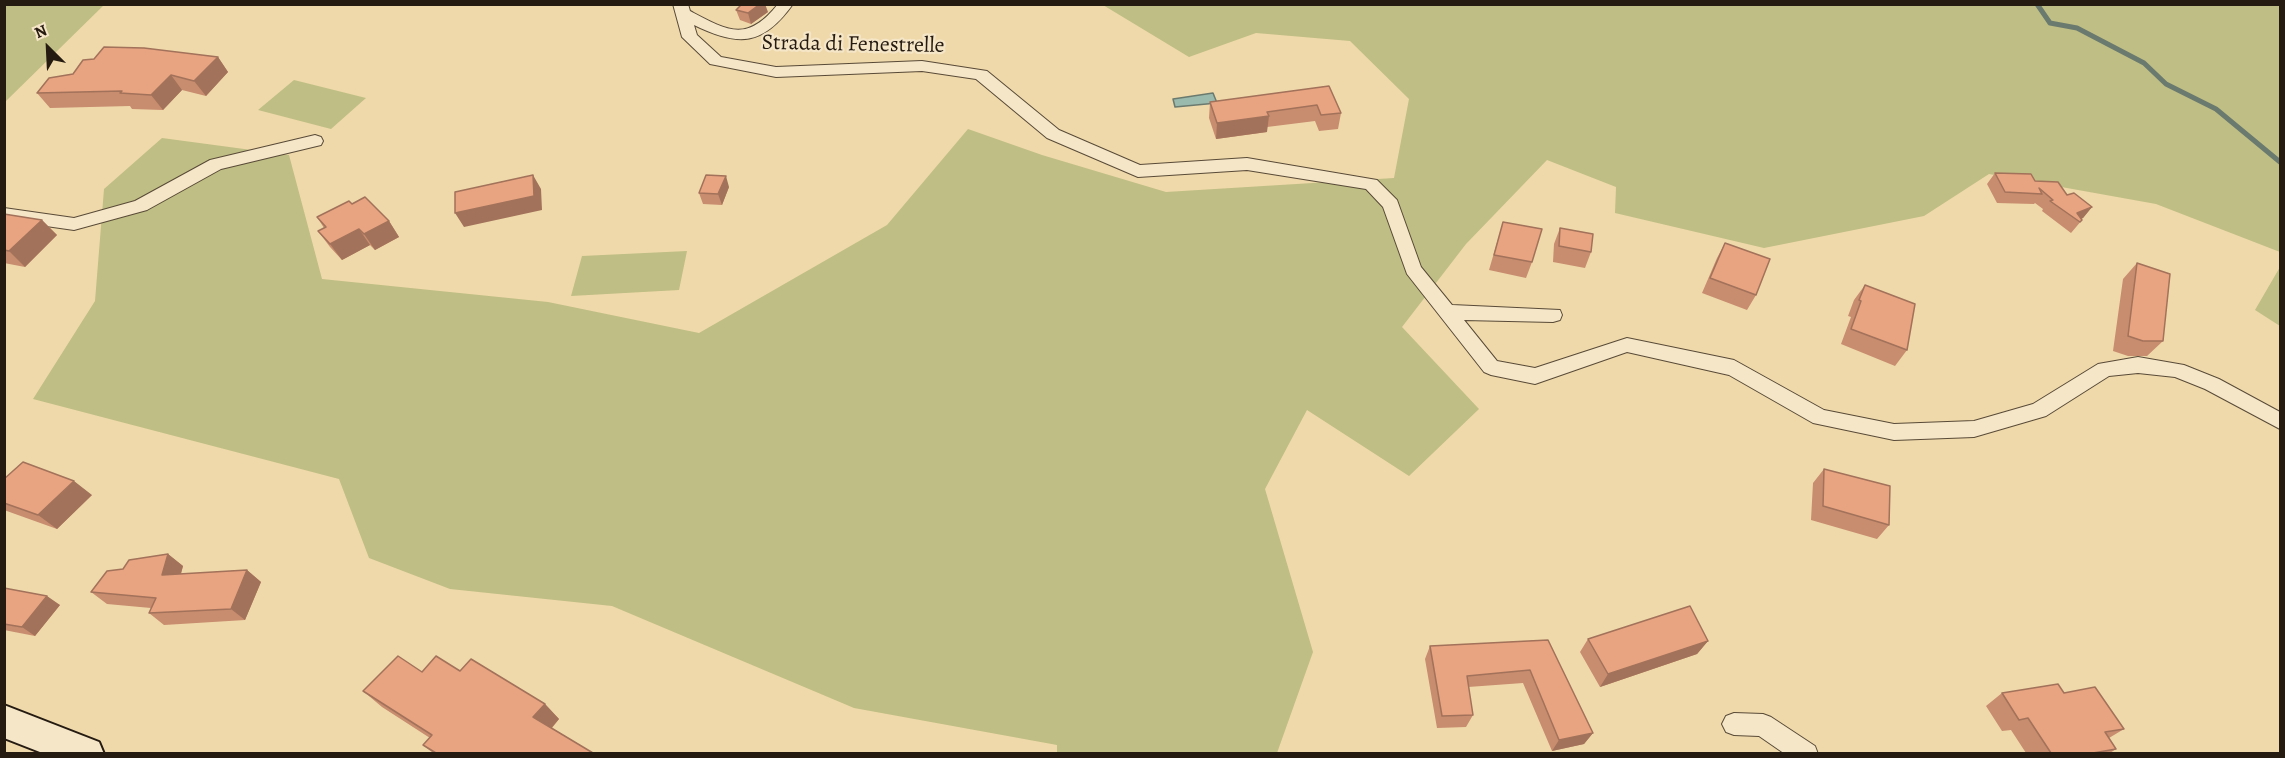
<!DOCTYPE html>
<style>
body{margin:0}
#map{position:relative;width:2285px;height:758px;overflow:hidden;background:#efd9aa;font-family:Alegreya,serif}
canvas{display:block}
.frame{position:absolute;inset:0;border:6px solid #251b11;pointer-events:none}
.north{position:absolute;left:18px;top:18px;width:60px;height:60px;-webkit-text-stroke:4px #f5e6c8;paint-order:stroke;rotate:336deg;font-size:16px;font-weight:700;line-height:24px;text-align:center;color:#251b11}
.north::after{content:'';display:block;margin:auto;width:21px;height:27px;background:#251b11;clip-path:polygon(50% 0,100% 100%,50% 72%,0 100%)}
</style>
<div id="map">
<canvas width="2285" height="758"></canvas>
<div class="frame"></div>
<div class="north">N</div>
</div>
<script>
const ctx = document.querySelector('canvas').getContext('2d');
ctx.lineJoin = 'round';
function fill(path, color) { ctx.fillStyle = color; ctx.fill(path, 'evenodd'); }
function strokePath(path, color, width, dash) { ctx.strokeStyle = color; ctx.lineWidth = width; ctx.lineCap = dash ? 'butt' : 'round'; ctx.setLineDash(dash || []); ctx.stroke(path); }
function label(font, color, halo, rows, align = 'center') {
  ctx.font = font + ' Alegreya,serif'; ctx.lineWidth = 4.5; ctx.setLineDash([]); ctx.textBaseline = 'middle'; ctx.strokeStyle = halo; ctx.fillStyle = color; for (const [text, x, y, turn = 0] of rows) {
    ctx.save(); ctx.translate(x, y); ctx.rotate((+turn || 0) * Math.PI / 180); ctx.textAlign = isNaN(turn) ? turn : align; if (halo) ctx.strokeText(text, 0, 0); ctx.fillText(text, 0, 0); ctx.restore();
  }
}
fill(new Path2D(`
 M 5,4 L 104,4 L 104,5 L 5,102 Z
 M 1103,5 L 2280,5 L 2280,252 L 2156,204 L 1989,174 L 1924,216 L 1764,248 L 1615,213 L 1616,187 L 1547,160 L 1466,244 L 1402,327 L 1479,409 L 1409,476 L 1307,410 L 1265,489 L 1313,652 L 1277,753 L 1057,753 L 1057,745 L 854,708 L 612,606 L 450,589 L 369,558 L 339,479 L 33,399 L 95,301 L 104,189 L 162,138 L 289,155 L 322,279 L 548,302 L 699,333 L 887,225 L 968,129 L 1042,155 L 1166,192 L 1394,178 L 1409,99 L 1350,41 L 1256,33 L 1189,57 Z
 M 294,80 L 366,98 L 331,129 L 258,110 Z
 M 687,251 L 679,290 L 571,296 L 582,256 Z
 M 2280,267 L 2280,326 L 2255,310 Z`), '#bfbe84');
const water = new Path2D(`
 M 1213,93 L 1217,103 L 1175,107 L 1173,99 Z`);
fill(water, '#9abaad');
strokePath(water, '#6b7a6f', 1.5);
strokePath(new Path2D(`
 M 2037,4 L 2050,23 L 2077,28 L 2144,63 L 2166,84 L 2216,109 L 2280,162`), '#6b7a6f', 5);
const street = new Path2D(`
 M 673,4 L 688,4 L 690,11 C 728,31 747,43 778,4 L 793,4 C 763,46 739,47 694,25 L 697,35 L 721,57 L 776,67 L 922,61 L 987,71 L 1059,130 L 1140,165 L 1247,158 L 1377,180 L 1397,200 L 1421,267 L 1452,305 L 1560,310 L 1562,315 L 1560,320 L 1553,322 L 1464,320 L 1497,361 L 1535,368 L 1627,338 L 1734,360 L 1824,410 L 1894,424 L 1974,421 L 2033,404 L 2098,364 L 2138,357 L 2184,365 L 2219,379 L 2280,412 L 2280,429 L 2205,389 L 2175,377 L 2138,373 L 2109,376 L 2046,416 L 1974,437 L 1894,440 L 1813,423 L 1729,375 L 1627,352 L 1535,384 L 1491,375 L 1484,372 L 1407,274 L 1383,207 L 1366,189 L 1247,170 L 1138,177 L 1047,138 L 976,79 L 922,71 L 776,77 L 710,64 L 682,37 Z
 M 315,135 L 321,137 L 323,141 L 321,145 L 221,169 L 147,210 L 74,230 L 4,220 L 4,208 L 74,218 L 135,201 L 210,160 Z
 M 1734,713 L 1763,714 L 1771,717 L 1815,746 L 1818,754 L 1785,754 L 1759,736 L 1734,735 L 1726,732 L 1722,724 L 1726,716 Z`);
const secondary = new Path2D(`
 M 4,705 L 99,742 L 104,754 L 45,754 L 4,738 Z`);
strokePath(street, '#584a37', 2);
strokePath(secondary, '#251b11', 4);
fill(street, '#f5e6c8');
fill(secondary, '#f5e6c8');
fill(new Path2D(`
 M 736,10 L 768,12 L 751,24 L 740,20 Z
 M 218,57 L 228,72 L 206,96 L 182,90 L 163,110 L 132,109 L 130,106 L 50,108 L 37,93 Z
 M 1329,86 L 1341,113 L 1338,129 L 1319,131 L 1315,121 L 1267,127 L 1267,132 L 1216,139 L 1209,118 L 1210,102 Z
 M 1995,173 L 2035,181 L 2092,207 L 2083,218 L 2081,219 L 2082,220 L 2071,233 L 2042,211 L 2043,209 L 2035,203 L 2034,204 L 1997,203 L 1987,184 Z
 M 729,187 L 722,205 L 703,204 L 699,193 Z
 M 352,204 L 389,221 L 399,237 L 375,250 L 370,245 L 342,260 L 330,247 L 318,231 L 324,228 L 317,217 Z
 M 4,214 L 42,220 L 57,235 L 25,267 L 4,263 Z
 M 1503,222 L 1532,262 L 1526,278 L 1489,270 Z
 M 1560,228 L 1591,252 L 1585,268 L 1553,262 L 1554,244 Z
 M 1725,243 L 1756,295 L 1747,310 L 1702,293 L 1717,258 Z
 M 2137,263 L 2163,341 L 2147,356 L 2128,356 L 2113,351 L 2123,279 Z
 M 1865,285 L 1907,350 L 1895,366 L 1841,344 L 1851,317 L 1848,316 L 1854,300 Z
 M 1824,469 L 1889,525 L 1877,539 L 1811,520 L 1813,483 Z
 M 92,495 L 57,529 L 4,510 L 4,503 Z
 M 168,554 L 183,566 L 181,574 L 247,570 L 261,582 L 245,620 L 164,625 L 149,613 L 151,608 L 107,604 L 91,592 L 123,569 Z
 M 4,588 L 60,605 L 35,636 L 4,630 Z
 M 1588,639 L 1708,641 L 1697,654 L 1600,687 L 1580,652 Z
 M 1548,640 L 1593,733 L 1584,744 L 1552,751 L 1523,683 L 1468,687 L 1473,715 L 1466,727 L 1437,728 L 1425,659 L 1430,646 Z
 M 460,671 L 545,704 L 559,719 L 552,728 L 593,753 L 433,753 L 423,745 L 430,738 L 382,707 L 363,691 Z
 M 2002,693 L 2064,693 L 2124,729 L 2109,738 L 2116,749 L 2110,753 L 2026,753 L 2011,730 L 2002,731 L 1986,706 Z`), '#c88c6f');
fill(new Path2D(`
 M 760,4 L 765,4 L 768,12 L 751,24 L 748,13 Z
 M 218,57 L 228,72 L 206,96 L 194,81 Z
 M 171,75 L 182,90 L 163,110 L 151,95 Z
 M 1269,116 L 1267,132 L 1216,139 L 1217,123 Z
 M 533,175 L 541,189 L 542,210 L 464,227 L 455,213 Z
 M 726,176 L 729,187 L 722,205 L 718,194 Z
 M 2092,207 L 2083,218 L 2077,220 L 2077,213 Z
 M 42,220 L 57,235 L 25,267 L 9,251 Z
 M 389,221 L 399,237 L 375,250 L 364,234 Z
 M 359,229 L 370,245 L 342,260 L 330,244 Z
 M 74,481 L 92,495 L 57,529 L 38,515 Z
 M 168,554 L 183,566 L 177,587 L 162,575 Z
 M 247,570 L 261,582 L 245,620 L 231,609 Z
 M 47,596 L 60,605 L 35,636 L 22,627 Z
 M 1708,641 L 1697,654 L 1600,687 L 1608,674 Z
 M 545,704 L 559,719 L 548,732 L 533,717 Z
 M 1593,733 L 1584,744 L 1552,751 L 1559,740 Z`), '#a2725a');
const building = new Path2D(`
 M 742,4 L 760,4 L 748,13 L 736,10 Z
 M 104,47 L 144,48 L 218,57 L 194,81 L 171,75 L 151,95 L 120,93 L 122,91 L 37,93 L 49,78 L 73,74 L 83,60 L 94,59 Z
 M 1329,86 L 1341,113 L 1321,115 L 1317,105 L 1267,112 L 1269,116 L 1217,123 L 1210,102 Z
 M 1995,173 L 2031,174 L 2035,181 L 2058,182 L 2067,195 L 2074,193 L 2092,207 L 2077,213 L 2082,220 L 2080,222 L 2050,201 L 2053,200 L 2039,188 L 2042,194 L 2005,192 Z
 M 533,175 L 534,196 L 455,213 L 455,192 Z
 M 706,175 L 726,176 L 718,194 L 699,193 Z
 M 365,197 L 389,221 L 364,234 L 359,229 L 330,244 L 318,231 L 326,227 L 317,217 L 349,201 L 352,204 Z
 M 4,214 L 42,220 L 9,251 L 4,250 Z
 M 1503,222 L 1542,229 L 1532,262 L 1494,255 Z
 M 1560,228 L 1593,234 L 1591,252 L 1559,246 Z
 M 1725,243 L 1770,259 L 1756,295 L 1710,278 Z
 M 2137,263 L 2170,274 L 2163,341 L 2143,341 L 2128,336 Z
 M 1865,285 L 1915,304 L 1907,350 L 1851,329 L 1861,301 L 1859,300 Z
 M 23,462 L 74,481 L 38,515 L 4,503 L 4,479 Z
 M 1824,469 L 1890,486 L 1889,525 L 1823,506 Z
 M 168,554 L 162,575 L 247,570 L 231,609 L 149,613 L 156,598 L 91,592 L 107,571 L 123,569 L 129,560 Z
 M 4,588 L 47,596 L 22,627 L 4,624 Z
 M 1690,606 L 1708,641 L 1608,674 L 1588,639 Z
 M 1548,640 L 1593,733 L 1559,740 L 1530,670 L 1467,676 L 1473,715 L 1442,716 L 1430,646 Z
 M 398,656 L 422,672 L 436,656 L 460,671 L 471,659 L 545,704 L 533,717 L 593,753 L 436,753 L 423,745 L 432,735 L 363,691 Z
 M 2058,684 L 2064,693 L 2095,687 L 2124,729 L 2105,732 L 2116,749 L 2093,753 L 2051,753 L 2028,718 L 2019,720 L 2002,693 Z`);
fill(building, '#e8a381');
strokePath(building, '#a2725a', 1.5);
label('22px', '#251b11', '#f5e6c8', [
 ["Strada di Fenestrelle",853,45,1]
]);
</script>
